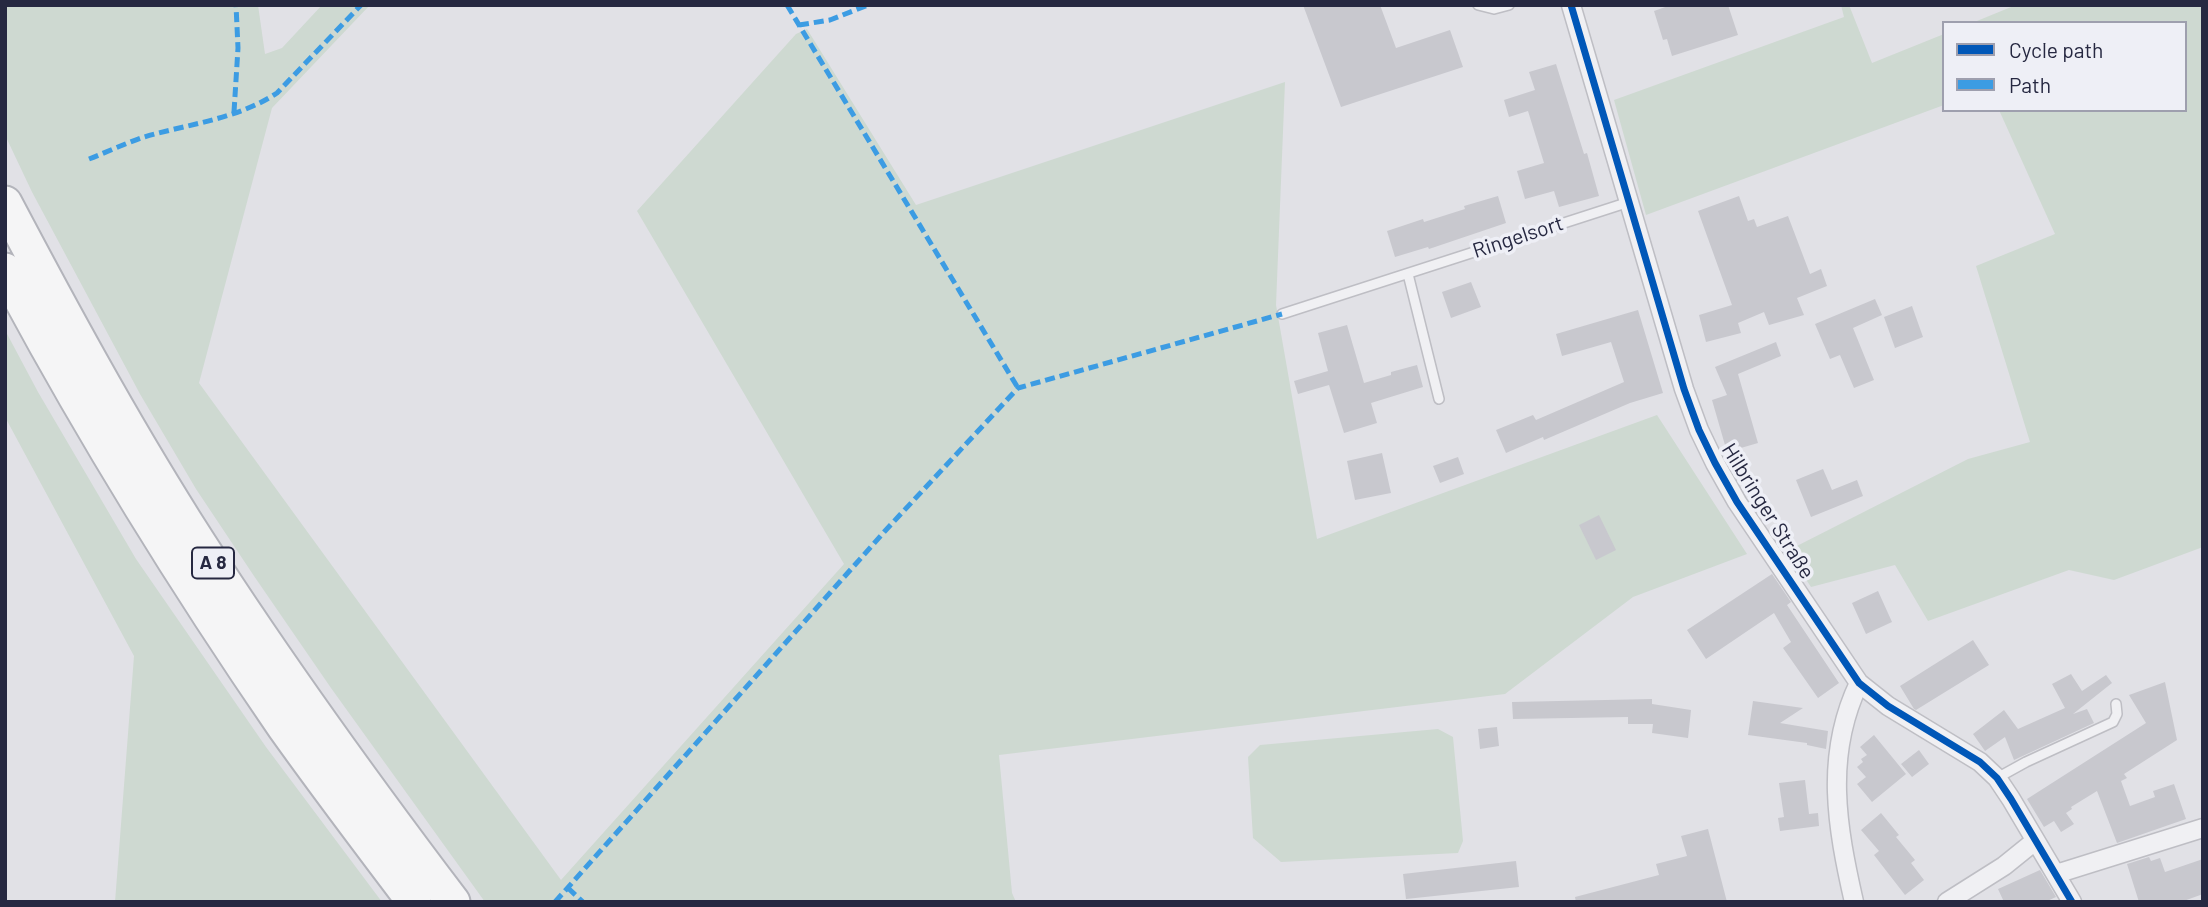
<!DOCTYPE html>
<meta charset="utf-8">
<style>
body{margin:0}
#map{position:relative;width:2208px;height:907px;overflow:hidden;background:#e1e1e6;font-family:Barlow,sans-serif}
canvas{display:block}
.frame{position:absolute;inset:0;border:7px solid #262841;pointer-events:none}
.legend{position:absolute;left:1942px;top:21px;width:245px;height:91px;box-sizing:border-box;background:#eeeff6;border:2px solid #9e9fae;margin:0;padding:9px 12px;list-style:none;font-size:21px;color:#262841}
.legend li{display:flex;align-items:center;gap:14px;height:35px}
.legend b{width:35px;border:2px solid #9e9fae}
</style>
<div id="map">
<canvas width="2208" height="907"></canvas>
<div class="frame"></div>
<ul class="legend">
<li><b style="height:9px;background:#0057b8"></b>Cycle path</li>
<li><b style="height:9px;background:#3c9ce3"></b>Path</li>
</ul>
</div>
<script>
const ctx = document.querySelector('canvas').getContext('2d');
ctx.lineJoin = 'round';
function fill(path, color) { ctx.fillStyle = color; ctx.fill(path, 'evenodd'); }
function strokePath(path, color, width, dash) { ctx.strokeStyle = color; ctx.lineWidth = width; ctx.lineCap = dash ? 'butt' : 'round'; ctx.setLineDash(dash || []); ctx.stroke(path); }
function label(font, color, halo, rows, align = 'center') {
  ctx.font = font + ' Barlow,sans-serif'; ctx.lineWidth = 7; ctx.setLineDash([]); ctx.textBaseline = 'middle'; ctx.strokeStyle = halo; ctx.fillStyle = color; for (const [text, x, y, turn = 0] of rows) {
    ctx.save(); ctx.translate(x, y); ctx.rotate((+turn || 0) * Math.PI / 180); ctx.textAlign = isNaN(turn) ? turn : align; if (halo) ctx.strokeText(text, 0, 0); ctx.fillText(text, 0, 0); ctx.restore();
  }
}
fill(new Path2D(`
 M 5,5 L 258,5 L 265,54 L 282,48 L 322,5 L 370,5 L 272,108 L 199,383 L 561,880 L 844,564 L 637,211 L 796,34 L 807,29 L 916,205 L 1285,82 L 1276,305 L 1317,539 L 1657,415 L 1747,554 L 1633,597 L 1505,694 L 999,755 L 1012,893 L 1016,902 L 485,902 L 331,688 L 254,576 L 196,489 L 140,394 L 32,192 L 5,135 Z
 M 1841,5 L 1849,5 L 1872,63 L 1944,34 L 1944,105 L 1646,215 L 1614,100 L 1844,17 Z
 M 2016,5 L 2203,5 L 2203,547 L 2114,580 L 2069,570 L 1928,621 L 1895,565 L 1811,587 L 1787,551 L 1968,459 L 2030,442 L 1976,266 L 2055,234 L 1999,110 L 2185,110 L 2185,23 L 1972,23 Z
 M 5,330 L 38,392 L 136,559 L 266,747 L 382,902 L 115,902 L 134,656 L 5,417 Z
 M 1438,729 L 1453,737 L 1463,841 L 1458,853 L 1281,862 L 1253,838 L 1248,757 L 1260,745 Z`), '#ced9d1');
fill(new Path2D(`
 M 1303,5 L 1380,5 L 1396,48 L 1450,30 L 1463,67 L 1341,107 Z
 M 1671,5 L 1728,5 L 1738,35 L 1672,56 L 1667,39 L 1663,40 L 1654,11 Z
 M 1556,64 L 1584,154 L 1587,153 L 1599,196 L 1559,207 L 1554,191 L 1525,199 L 1517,171 L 1544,163 L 1528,111 L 1509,117 L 1504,100 L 1535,90 L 1529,72 Z
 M 1498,196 L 1506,223 L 1429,249 L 1428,247 L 1395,257 L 1387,231 L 1423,219 L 1424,222 L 1465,209 L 1464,206 Z
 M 1739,196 L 1748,221 L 1754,219 L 1757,227 L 1788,216 L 1810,274 L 1821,269 L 1827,286 L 1797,298 L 1804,315 L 1769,325 L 1764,312 L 1738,323 L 1741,333 L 1706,342 L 1699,315 L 1732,305 L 1698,211 Z
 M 1471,282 L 1481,307 L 1451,318 L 1442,292 Z
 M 1875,299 L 1882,315 L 1853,328 L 1874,380 L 1854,388 L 1840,355 L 1830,359 L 1815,324 Z
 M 1912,306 L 1923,337 L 1895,348 L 1884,317 Z
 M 1638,310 L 1663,393 L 1630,403 L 1544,440 L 1543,437 L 1506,453 L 1496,430 L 1533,415 L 1536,420 L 1624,382 L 1611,342 L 1562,356 L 1556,334 Z
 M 1347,325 L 1364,383 L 1391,375 L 1391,372 L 1417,365 L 1423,387 L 1371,403 L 1377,423 L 1344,433 L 1329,385 L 1298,394 L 1294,381 L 1328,371 L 1318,333 Z
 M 1776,342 L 1781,356 L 1738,374 L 1758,443 L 1727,452 L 1712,400 L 1727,395 L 1715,367 Z
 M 1382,453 L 1391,493 L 1355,500 L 1347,461 Z
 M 1458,457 L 1464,474 L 1440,483 L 1433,466 Z
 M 1823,469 L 1832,490 L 1857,480 L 1863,496 L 1811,517 L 1796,480 Z
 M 1599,515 L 1616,550 L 1596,560 L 1579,525 Z
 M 1772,574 L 1791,602 L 1787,605 L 1839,683 L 1818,698 L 1783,648 L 1791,642 L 1774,613 L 1706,659 L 1687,630 Z
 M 1878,591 L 1892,622 L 1866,634 L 1852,603 Z
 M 1973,640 L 1989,665 L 1916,710 L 1914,709 L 1900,686 Z
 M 2071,674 L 2082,691 L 2106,675 L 2112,683 L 2073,714 L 2087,709 L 2094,723 L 2014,760 L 2005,737 L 1985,751 L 1973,734 L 2004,710 L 2018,729 L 2065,708 L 2052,684 Z
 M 2165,682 L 2177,740 L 2124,774 L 2127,778 L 2121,781 L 2130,806 L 2155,797 L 2153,791 L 2174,784 L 2186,819 L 2117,843 L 2097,791 L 2071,807 L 2072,809 L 2066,813 L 2074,824 L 2061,832 L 2054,821 L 2044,827 L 2027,799 L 2146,723 L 2129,695 Z
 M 1652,699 L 1652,704 L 1691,710 L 1688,738 L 1652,733 L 1653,724 L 1628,724 L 1628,717 L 1513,719 L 1512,702 Z
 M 1753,701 L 1803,708 L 1780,723 L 1828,731 L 1826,749 L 1807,745 L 1807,743 L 1748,735 Z
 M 1497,727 L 1499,746 L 1480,749 L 1478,729 Z
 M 1874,735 L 1906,774 L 1872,802 L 1857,784 L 1866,777 L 1857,767 L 1863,762 L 1861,759 L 1867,755 L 1860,747 Z
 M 1919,750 L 1929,764 L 1912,777 L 1901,764 Z
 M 1805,780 L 1809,814 L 1818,813 L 1819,826 L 1780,831 L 1778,818 L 1784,817 L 1779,783 Z
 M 1881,813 L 1899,835 L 1896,837 L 1915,860 L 1911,863 L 1924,880 L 1905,895 L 1874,855 L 1879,851 L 1861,830 Z
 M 1708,829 L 1727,902 L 1576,902 L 1575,897 L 1659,875 L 1656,864 L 1687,856 L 1681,836 Z
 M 2149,857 L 2151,861 L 2160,858 L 2165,872 L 2203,859 L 2203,894 L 2181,902 L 2139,902 L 2127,864 Z
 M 1516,861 L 1519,887 L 1406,899 L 1403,874 Z
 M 2040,870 L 2056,897 L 2045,902 L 2004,902 L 1998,889 Z`), '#c8c8ce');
const service = new Path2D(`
 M 1478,5 L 1494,9 L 1509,5
 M 1408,274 L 1439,399
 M 1282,314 L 1629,202
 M 1997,778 L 2026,762 L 2113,722 L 2117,714 L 2116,704`);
const minor = new Path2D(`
 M 1571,5 L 1684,389 L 1699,430 L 1715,463 L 1737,502 L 1859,683 L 1888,706 L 1980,762 L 1997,778 L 2011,799 L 2072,902
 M 2056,874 L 2203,828
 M 1854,902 C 1837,827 1824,756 1859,683
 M 1947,902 L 2004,866 L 2035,841`);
const motorway = new Path2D(`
 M 5,203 C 62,311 120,418 185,521 C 268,652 359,778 453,902
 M 5,270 C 89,428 183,580 284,727 C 326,786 370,844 414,902`);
strokePath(service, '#bebec4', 12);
strokePath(minor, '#bebec4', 21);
strokePath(motorway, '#b3b4bb', 37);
strokePath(service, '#f0f0f3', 9);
strokePath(minor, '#f0f0f3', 18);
strokePath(motorway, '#f5f5f6', 33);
strokePath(new Path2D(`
 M 787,5 L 1018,388
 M 799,25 L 830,20 L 868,5
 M 234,112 L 238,48 L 236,5
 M 89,159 C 107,152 126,143 144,137 C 188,124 238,119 277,93 L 361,5
 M 568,888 L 583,902
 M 555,902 L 885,531 L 1018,388 L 1282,314`), '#3c9ce3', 5, [10, 5]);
strokePath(new Path2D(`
 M 1571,5 L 1684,389 L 1699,430 L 1715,463 L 1737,502 L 1859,683 L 1888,706 L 1980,762 L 1997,778 L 2011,799 L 2072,902`), '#0057b8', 7);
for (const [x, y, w] of [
 [213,563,42]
]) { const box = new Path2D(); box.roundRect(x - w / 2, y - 15.5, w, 31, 5); ctx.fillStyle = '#eeeff6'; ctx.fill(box); strokePath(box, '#262841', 2); }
label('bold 19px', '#262841', null, [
 ["A 8",213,563]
]);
label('21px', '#262841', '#eeeff6', [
 ["Ringelsort",1518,237,-18],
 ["Hilbringer Straße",1768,511,58]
]);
</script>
